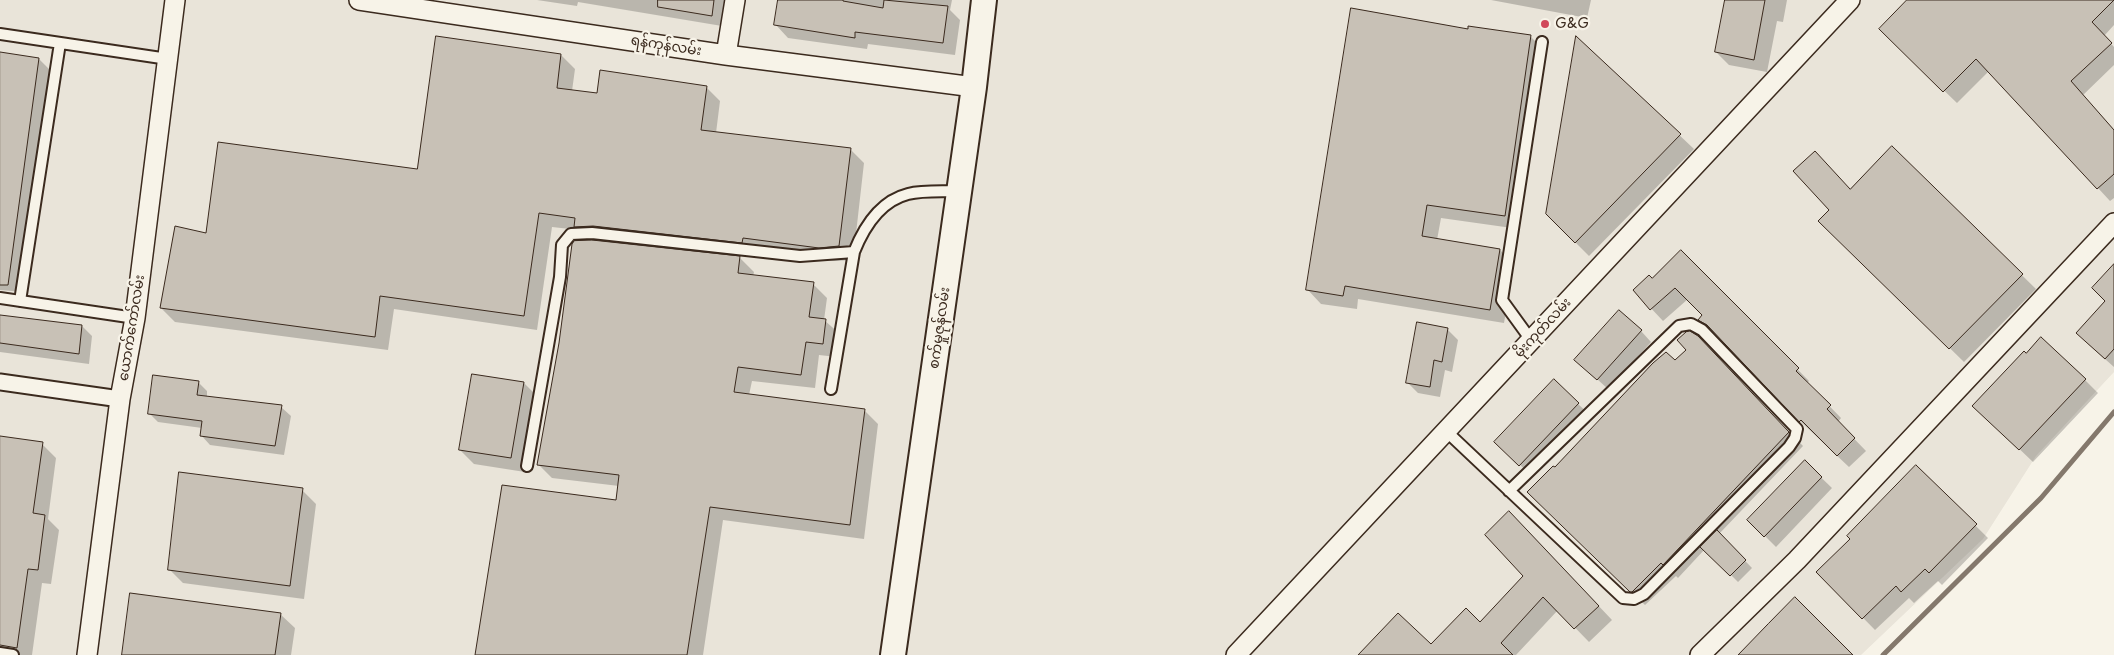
<!DOCTYPE html>
<meta charset="utf-8">
<style>
body{margin:0}
canvas{display:block;background:#f7f3e8}
</style>
<canvas width="2114" height="655"></canvas>
<script>
const ctx = document.querySelector('canvas').getContext('2d');
ctx.lineJoin = 'round';
function fill(path, color) { ctx.fillStyle = color; ctx.fill(path, 'evenodd'); }
function strokePath(path, color, width, dash) { ctx.strokeStyle = color; ctx.lineWidth = width; ctx.lineCap = dash ? 'butt' : 'round'; ctx.setLineDash(dash || []); ctx.stroke(path); }
function label(font, color, halo, rows, align = 'center') {
  ctx.font = font + ' "Playpen Sans","Noto Sans Myanmar",sans-serif'; ctx.lineWidth = 4.5; ctx.setLineDash([]); ctx.textBaseline = 'middle'; ctx.strokeStyle = halo; ctx.fillStyle = color; for (const [text, x, y, turn = 0] of rows) {
    ctx.save(); ctx.translate(x, y); ctx.rotate((+turn || 0) * Math.PI / 180); ctx.textAlign = isNaN(turn) ? turn : align; if (halo) ctx.strokeText(text, 0, 0); ctx.fillText(text, 0, 0); ctx.restore();
  }
}
fill(new Path2D(`
 M 0,0 L 2114,0 L 2114,372 L 2036,456 L 1983,539 L 1861,655 L 0,655 Z`), '#e9e4d9');
fill(new Path2D(`
 M 537,0 L 726,0 L 722,26 L 578,2 L 577,6 Z
 M 779,0 L 952,0 L 950,10 L 960,20 L 955,55 L 868,44 L 867,49 L 788,38 L 776,25 Z
 M 1491,0 L 1591,0 L 1587,18 Z
 M 1726,0 L 1787,0 L 1783,22 L 1777,21 L 1767,72 L 1729,65 L 1716,52 Z
 M 1909,0 L 2114,0 L 2114,25 L 2104,36 L 2114,47 L 2114,65 L 2083,95 L 2114,130 L 2114,198 L 2110,201 L 2098,188 L 1989,71 L 1957,103 L 1880,29 Z
 M 1530,36 L 1544,50 L 1519,229 L 1441,218 L 1437,240 L 1500,250 L 1514,264 L 1504,323 L 1358,299 L 1357,309 L 1321,304 L 1307,289 Z
 M 1577,38 L 1694,149 L 1589,256 L 1547,214 Z
 M 0,53 L 39,59 L 53,73 L 23,292 L 0,290 Z
 M 561,55 L 575,69 L 572,91 L 598,94 L 706,87 L 720,101 L 716,133 L 850,149 L 864,163 L 853,260 L 834,261 L 757,252 L 597,240 L 597,242 L 740,258 L 754,272 L 753,276 L 813,284 L 827,298 L 824,320 L 840,334 L 837,357 L 819,355 L 815,388 L 752,381 L 749,395 L 864,410 L 878,424 L 864,539 L 723,520 L 703,655 L 476,655 L 617,502 L 619,486 L 552,478 L 538,464 L 590,241 L 579,230 L 552,227 L 537,330 L 394,309 L 388,350 L 175,322 L 161,308 L 207,234 L 418,170 Z
 M 1892,148 L 2036,289 L 1964,362 L 1820,221 Z
 M 1681,252 L 1809,381 L 1807,383 L 1841,418 L 1838,422 L 1866,451 L 1849,467 L 1800,421 L 1719,336 L 1711,331 L 1699,320 L 1704,315 L 1688,299 L 1663,321 L 1634,290 L 1652,280 Z
 M 2114,266 L 2114,367 L 2088,344 L 2107,301 Z
 M 0,316 L 82,326 L 92,336 L 89,364 L 0,352 Z
 M 1447,329 L 1458,340 L 1452,372 L 1445,370 L 1440,397 L 1418,393 L 1407,382 Z
 M 1641,331 L 1651,342 L 1608,389 L 1587,370 Z
 M 1712,351 L 1803,446 L 1719,534 L 1752,568 L 1738,582 L 1705,549 L 1678,578 L 1676,576 L 1645,605 L 1543,506 L 1555,469 L 1675,362 Z
 M 473,375 L 524,383 L 538,397 L 525,472 L 474,464 L 460,450 Z
 M 2085,380 L 2098,393 L 2033,462 L 1987,418 Z
 M 198,382 L 207,391 L 207,397 L 281,407 L 291,416 L 284,455 L 210,445 L 201,435 L 202,428 L 158,422 L 149,413 Z
 M 1578,404 L 1589,414 L 1531,475 L 1506,452 Z
 M 0,437 L 42,444 L 56,458 L 48,519 L 59,530 L 51,584 L 42,583 L 32,655 L 0,655 Z
 M 1805,462 L 1832,488 L 1776,547 L 1749,520 Z
 M 1916,467 L 1988,538 L 1942,585 L 1938,581 L 1914,603 L 1909,598 L 1875,630 L 1818,572 L 1852,539 Z
 M 302,490 L 316,504 L 304,599 L 183,583 L 169,569 Z
 M 1523,526 L 1612,620 L 1589,642 L 1558,610 L 1516,655 L 1359,655 L 1431,645 L 1480,624 L 1525,575 Z
 M 280,614 L 295,628 L 291,655 L 123,655 Z`), '#0003');
strokePath(new Path2D(`
 M 1883,655 L 2041,498 L 2114,412`), '#84786c', 5);
const building = new Path2D(`
 M 658,0 L 714,0 L 712,16 L 658,7 Z
 M 778,0 L 843,0 L 843,1 L 883,8 L 884,0 L 948,6 L 943,43 L 855,32 L 855,38 L 774,25 Z
 M 1725,0 L 1765,0 L 1754,60 L 1715,52 Z
 M 1907,0 L 2114,0 L 2092,22 L 2112,43 L 2071,81 L 2114,130 L 2114,174 L 2097,189 L 1976,59 L 1943,92 L 1879,29 Z
 M 1351,8 L 1468,29 L 1468,26 L 1531,35 L 1505,216 L 1427,205 L 1422,236 L 1500,249 L 1490,310 L 1345,286 L 1343,296 L 1306,290 Z
 M 436,36 L 561,54 L 557,88 L 597,93 L 600,70 L 707,86 L 701,130 L 851,148 L 839,246 L 819,248 L 743,238 L 742,243 L 593,226 L 574,227 L 575,218 L 539,213 L 524,316 L 380,296 L 375,337 L 160,308 L 175,226 L 206,233 L 218,142 L 417,169 Z
 M 1576,36 L 1681,134 L 1575,243 L 1546,214 Z
 M 0,52 L 39,58 L 8,285 L 0,285 Z
 M 1892,146 L 2023,274 L 1949,349 L 1818,221 L 1829,210 L 1793,171 L 1815,151 L 1850,189 Z
 M 592,240 L 740,256 L 738,273 L 814,282 L 809,317 L 826,319 L 823,344 L 806,342 L 801,375 L 738,367 L 734,392 L 865,409 L 850,525 L 710,507 L 687,655 L 475,655 L 502,485 L 616,500 L 619,475 L 537,465 L 559,343 L 572,244 L 574,241 Z
 M 1681,250 L 1799,368 L 1796,371 L 1831,405 L 1827,409 L 1855,438 L 1837,456 L 1801,420 L 1799,422 L 1707,325 L 1698,320 L 1702,315 L 1675,288 L 1650,310 L 1633,290 L 1649,275 L 1652,278 Z
 M 2114,264 L 2114,349 L 2105,359 L 2076,333 L 2105,301 L 2092,288 Z
 M 1619,310 L 1642,330 L 1597,380 L 1574,360 Z
 M 0,315 L 82,325 L 79,354 L 0,343 Z
 M 1417,322 L 1448,328 L 1442,362 L 1434,360 L 1430,387 L 1406,383 Z
 M 1690,331 L 1698,336 L 1789,432 L 1663,565 L 1661,563 L 1632,592 L 1630,592 L 1527,492 L 1553,466 L 1555,467 L 1653,363 L 1666,352 L 1675,360 L 1686,350 L 1677,340 L 1686,332 Z
 M 2041,337 L 2086,379 L 2019,450 L 1972,406 L 2024,351 L 2026,353 Z
 M 472,374 L 524,382 L 511,458 L 459,450 Z
 M 153,375 L 199,381 L 197,395 L 282,405 L 275,446 L 200,436 L 202,421 L 148,414 Z
 M 1554,379 L 1579,403 L 1519,466 L 1494,442 Z
 M 0,436 L 43,442 L 33,513 L 45,515 L 38,570 L 28,569 L 17,648 L 0,645 Z
 M 1805,460 L 1822,477 L 1764,537 L 1747,520 Z
 M 1916,465 L 1977,524 L 1929,573 L 1925,569 L 1901,592 L 1896,586 L 1862,619 L 1816,572 L 1850,539 L 1847,536 Z
 M 179,472 L 303,488 L 290,586 L 168,570 Z
 M 1509,511 L 1599,606 L 1574,629 L 1543,597 L 1501,643 L 1513,655 L 1358,655 L 1398,613 L 1431,644 L 1466,608 L 1480,622 L 1523,576 L 1485,535 Z
 M 1717,530 L 1746,560 L 1730,576 L 1700,547 Z
 M 130,593 L 281,613 L 275,655 L 122,655 Z
 M 1795,597 L 1853,655 L 1738,655 L 1768,624 Z`);
fill(building, '#c8c1b6');
strokePath(building, '#3b2a1e', 1);
const service = new Path2D(`
 M 0,34 L 168,59
 M 0,298 L 135,318
 M 20,301 L 60,43
 M 1531,340 L 1502,300 L 1542,42
 M 831,389 L 854,252 C 864,227 880,201 908,194 C 924,190 943,192 959,191
 M 1446,431 L 1623,598 L 1634,599 L 1644,594 L 1789,447 L 1795,438 L 1797,429 L 1702,330 L 1691,324 L 1679,326 L 1509,491
 M 527,466 L 560,277 L 562,245 L 571,234 L 592,233 L 800,256 L 854,252
 M 0,653 L 13,655`);
const pedestrian = new Path2D(`
 M 0,382 L 120,399`);
const minor = new Path2D(`
 M 359,0 L 726,55 L 974,87
 M 726,55 L 735,0
 M 87,655 L 120,399 L 135,318 L 175,0
 M 1236,655 L 1850,0
 M 1700,655 L 1797,560 L 2114,223`);
const tertiary = new Path2D(`
 M 893,655 L 974,87 L 984,0`);
strokePath(service, '#3b2a1e', 14);
strokePath(pedestrian, '#3b2a1e', 19);
strokePath(minor, '#3b2a1e', 22);
strokePath(tertiary, '#3b2a1e', 28);
strokePath(service, '#f7f3e8', 10);
strokePath(pedestrian, '#f7f3e8', 15);
strokePath(minor, '#f7f3e8', 19);
strokePath(tertiary, '#f7f3e8', 24);
for (const [x, y, r, color] of [
 [1545,24,5,"#d1495b"]
]) { const dot = new Path2D(); dot.arc(x, y, r, 0, 2 * Math.PI); ctx.fillStyle = color; ctx.fill(dot); strokePath(dot, '#f7f3e8', 2); }
label('14px', '#3b2a1e', '#f7f3e8', [
 ["G&G",1555,24]
], 'left');
label('14px', '#3b2a1e', '#f7f3e8', [
 ["ရန်ကုန်လမ်း",666,46,9],
 ["ယောက်ကော်လမ်း",132,328,-81],
 ["စက်မှုဇုန်လမ်း",940,328,-82],
 ["မိုးကုတ်လမ်း",1543,328,-47]
]);
</script>
